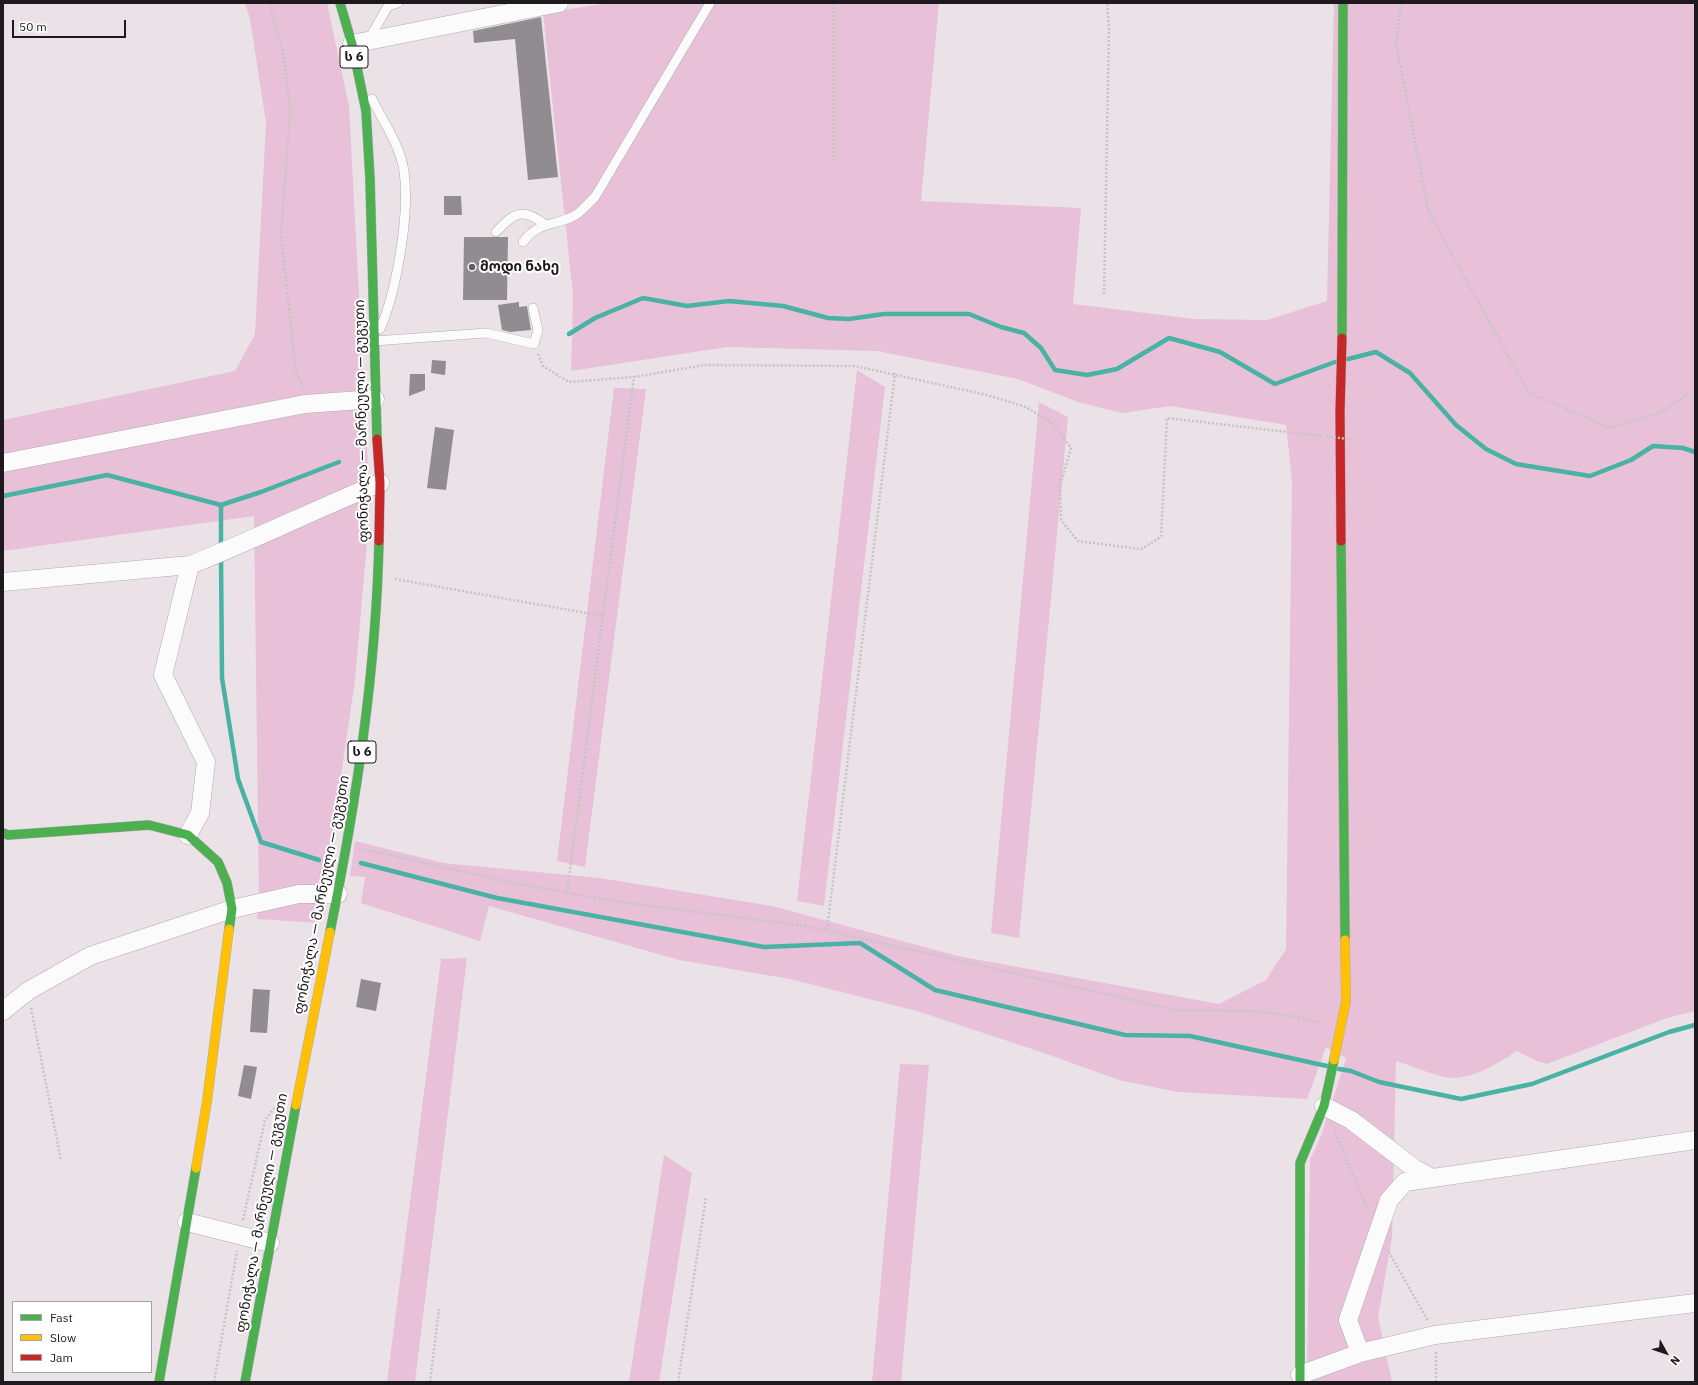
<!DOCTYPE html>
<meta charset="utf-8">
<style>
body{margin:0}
#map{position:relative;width:1698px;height:1385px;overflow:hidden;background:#eae2e7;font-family:"IBM Plex Sans",sans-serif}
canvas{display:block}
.frame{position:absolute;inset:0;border:4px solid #1e191c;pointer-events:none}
.legend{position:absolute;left:12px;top:1301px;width:140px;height:72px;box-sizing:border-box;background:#fff;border:1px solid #a5a3a4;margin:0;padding:5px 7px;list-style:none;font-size:12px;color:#1e191c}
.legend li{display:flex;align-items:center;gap:8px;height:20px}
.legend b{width:20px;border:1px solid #a5a3a4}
.north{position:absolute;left:1646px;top:1333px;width:40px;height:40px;-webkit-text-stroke:3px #fff;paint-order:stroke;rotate:130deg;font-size:11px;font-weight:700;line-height:16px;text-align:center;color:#1e191c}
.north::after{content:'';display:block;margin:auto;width:14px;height:18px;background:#1e191c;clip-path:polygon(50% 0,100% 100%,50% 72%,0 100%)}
.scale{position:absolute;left:12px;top:20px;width:114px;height:18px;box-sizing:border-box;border:2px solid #1e191c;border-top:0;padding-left:5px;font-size:12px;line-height:14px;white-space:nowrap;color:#1e191c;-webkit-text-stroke:3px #fff;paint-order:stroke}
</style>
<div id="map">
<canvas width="1698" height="1385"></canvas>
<div class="frame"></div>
<ul class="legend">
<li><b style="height:5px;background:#4caf50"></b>Fast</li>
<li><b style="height:5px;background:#ffc107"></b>Slow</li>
<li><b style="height:5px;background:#c62828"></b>Jam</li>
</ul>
<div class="north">N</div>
<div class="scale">50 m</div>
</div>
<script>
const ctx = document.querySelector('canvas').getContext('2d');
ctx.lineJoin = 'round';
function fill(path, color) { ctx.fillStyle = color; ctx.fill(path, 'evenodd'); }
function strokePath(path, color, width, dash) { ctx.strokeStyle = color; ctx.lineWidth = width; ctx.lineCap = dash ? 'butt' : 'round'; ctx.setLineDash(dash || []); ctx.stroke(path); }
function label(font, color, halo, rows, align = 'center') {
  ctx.font = font + ' "IBM Plex Sans","Noto Sans Georgian",sans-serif'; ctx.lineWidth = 4; ctx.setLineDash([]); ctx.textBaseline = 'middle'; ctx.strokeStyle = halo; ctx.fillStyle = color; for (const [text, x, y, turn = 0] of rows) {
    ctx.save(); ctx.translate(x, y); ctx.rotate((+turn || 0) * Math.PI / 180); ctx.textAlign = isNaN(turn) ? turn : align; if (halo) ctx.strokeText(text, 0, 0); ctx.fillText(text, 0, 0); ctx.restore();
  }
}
fill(new Path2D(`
 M 245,3 L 327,3 L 349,106 L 370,506 L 355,681 L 319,923 L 257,919 L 259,904 L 254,516 L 3,551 L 3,420 L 235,371 L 255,334 L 266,123 L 250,19 Z
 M 609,3 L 939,3 L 921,201 L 1081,208 L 1073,304 L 1194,319 L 1267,320 L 1327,301 L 1334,3 L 1695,3 L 1695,1011 L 1667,1018 L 1547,1064 L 1537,1061 L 1517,1051 C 1497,1064 1469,1082 1444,1077 C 1428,1073 1412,1066 1396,1061 L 1392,1238 L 1378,1317 L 1392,1382 L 1307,1382 L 1310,1160 L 1322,1133 L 1346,1058 L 1326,1047 L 1307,1099 L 1177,1092 L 1119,1080 L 1041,1052 L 917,1011 L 790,979 L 679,960 L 489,906 L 480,941 L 361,903 L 365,877 L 350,876 L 355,841 L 443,863 L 600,878 L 772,906 L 958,956 L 1219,1004 L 1266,980 L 1286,949 L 1292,481 L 1286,425 L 1171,406 L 1122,413 L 1078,402 L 1018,379 L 877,351 L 727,347 L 571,371 L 573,295 L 543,13 Z
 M 857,370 L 885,387 L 824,906 L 797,901 Z
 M 614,388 L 646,389 L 585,867 L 557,861 Z
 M 1039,402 L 1068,417 L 1019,938 L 991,933 Z
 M 467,958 L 415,1382 L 387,1382 L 441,959 Z
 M 900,1064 L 929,1065 L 901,1382 L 872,1382 Z
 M 664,1155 L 692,1173 L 659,1382 L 629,1382 Z`), '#e8c1d8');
strokePath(new Path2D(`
 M 569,334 L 595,318 L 643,298 L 687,306 L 729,301 L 783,306 L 828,318 L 849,319 L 884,314 L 969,314 L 1001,327 L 1024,333 L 1041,348 L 1055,370 L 1087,375 L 1117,369 L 1169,338 L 1220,352 L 1275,384 L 1335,362
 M 1348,359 L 1376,352 L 1410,373 L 1456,425 L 1486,449 L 1516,464 L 1590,476 L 1631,460 L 1653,446 L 1683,448 L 1695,452
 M 3,496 L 107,475 L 221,505 L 261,492 L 339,462
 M 221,505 L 221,549
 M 221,556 L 222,678 L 238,779 L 261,842 L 319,860
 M 361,863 L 497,898 L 764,947 L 860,943 L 935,990 L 1125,1035 L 1190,1036 L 1327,1066
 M 1339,1069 L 1351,1071 L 1379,1082 L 1461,1099 L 1532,1084 L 1669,1032 L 1695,1025`), '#48b2a4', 4.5);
fill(new Path2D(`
 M 541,17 L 558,177 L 528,180 L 515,39 L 474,43 L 473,31 Z
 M 444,196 L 461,196 L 462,215 L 444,215 Z
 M 464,237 L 508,237 L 507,300 L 463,300 Z
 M 519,302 L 519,307 L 527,306 L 531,330 L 510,332 L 502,330 L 498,305 Z
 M 432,360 L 446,361 L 445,375 L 431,373 Z
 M 410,374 L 425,374 L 425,390 L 409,396 Z
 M 435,427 L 454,430 L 446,490 L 427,488 Z
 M 361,979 L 381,983 L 376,1011 L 356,1007 Z
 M 253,989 L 270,990 L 267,1033 L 250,1032 Z
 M 244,1065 L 257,1067 L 251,1099 L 238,1096 Z`), '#918c90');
const lane = new Path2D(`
 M 368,41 L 388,6 L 398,3
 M 372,99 C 383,121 400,145 404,171 C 410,212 397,291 380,329
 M 496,232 C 513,214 522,206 544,224
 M 523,242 C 538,222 551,226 572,217 C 580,214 588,203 595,197 L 710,3
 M 374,341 L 486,333 L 534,344 L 538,330 L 533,308`);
const street = new Path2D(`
 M 352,44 L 559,3
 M 3,463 L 305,404 L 375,399
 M 3,582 L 190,565
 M 188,835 L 200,813 L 206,762 L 163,675 L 190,565 C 254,540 316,509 380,483
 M 3,1011 L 28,991 L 90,956 L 232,909 L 299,894 L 338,894
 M 1324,1106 L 1351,1120 L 1414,1168 L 1432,1178
 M 187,1222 L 270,1243
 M 1360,1353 L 1348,1320 L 1389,1200 L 1405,1182 L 1695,1140
 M 1300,1375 L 1360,1353 L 1435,1335 L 1695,1303`);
const fast = new Path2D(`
 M 340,3 L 352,44 L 366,111 L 370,179 L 377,439
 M 1342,338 L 1343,3
 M 1341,541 L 1345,940
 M 3,833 L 8,835 L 149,825 L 188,835 L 218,862 L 227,883 L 232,909 L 229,929
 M 330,932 C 356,803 376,673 379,541
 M 159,1382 L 196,1168
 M 245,1382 L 296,1105
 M 1300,1382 L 1300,1163 L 1324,1106 L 1334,1060`);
const slow = new Path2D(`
 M 1334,1060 L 1346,1001 L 1345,940
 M 296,1105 L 330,932
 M 196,1168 L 207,1101 L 229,929`);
const jam = new Path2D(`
 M 377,439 L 380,483 L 379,541
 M 1341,541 L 1340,412 L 1342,338`);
strokePath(lane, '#b1aaae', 10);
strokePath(street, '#b1aaae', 19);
strokePath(fast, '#b1aaae', 10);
strokePath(slow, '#b1aaae', 10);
strokePath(jam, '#b1aaae', 10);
strokePath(new Path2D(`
 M 269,3 L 284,56 L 290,110 L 281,234 L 296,371 L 304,389
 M 834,3 L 834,160
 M 1401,3 L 1396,44 L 1429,213 L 1528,392 L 1609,428 L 1662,412 L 1691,392 L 1695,393
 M 1104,294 L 1109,28 L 1107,3
 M 538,354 L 543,366 L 569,382 L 634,377
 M 395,579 L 603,616
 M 363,849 L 508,882 L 621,902 L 806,926 L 1176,1010 L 1257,1011 L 1303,1018 L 1324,1024
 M 567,893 L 634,377 L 704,365 L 855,366 L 987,395 L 1026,407 L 1052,423 L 1071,448 L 1060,486 L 1061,520 L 1078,541 L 1141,549 L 1161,537 L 1167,418 L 1322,436
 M 827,930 L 895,373
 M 31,1008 L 61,1160
 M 1334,1130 L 1368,1210
 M 243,1220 L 265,1120 L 276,1106
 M 1389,1252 L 1428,1321
 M 1436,1352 L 1436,1382
 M 214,1382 L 237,1251
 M 430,1382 L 439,1309
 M 678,1382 L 706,1197`), '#c6c3c5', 2.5, [2, 2]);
strokePath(lane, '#fcfbfb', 9);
strokePath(street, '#fcfbfb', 18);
strokePath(fast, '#4caf50', 9);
strokePath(slow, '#ffc107', 9);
strokePath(jam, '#c62828', 9);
strokePath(new Path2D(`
 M 1326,436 L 1354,440`), '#c6c3c5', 2.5, [2, 2]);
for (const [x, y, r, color] of [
 [472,267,4,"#655f63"]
]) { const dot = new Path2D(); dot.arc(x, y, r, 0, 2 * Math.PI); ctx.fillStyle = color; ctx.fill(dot); strokePath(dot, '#fff', 1.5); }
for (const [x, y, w] of [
 [354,57,28],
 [362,752,28]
]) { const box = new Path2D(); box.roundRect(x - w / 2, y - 11, w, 22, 3); ctx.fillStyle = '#fff'; ctx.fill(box); strokePath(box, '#1e191c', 1); }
label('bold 13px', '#1e191c', null, [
 ["ს 6",354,57],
 ["ს 6",362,752]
]);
label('bold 14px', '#1e191c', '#fff', [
 ["მოდი ნახე",480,267]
], 'left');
label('14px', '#1e191c', '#fff', [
 ["ფონიჭალა — მარნეული — გუგუთი",362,421,-91],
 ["ფონიჭალა — მარნეული — გუგუთი",322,895,-79],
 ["ფონიჭალა — მარნეული — გუგუთი",262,1213,-80]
]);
</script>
